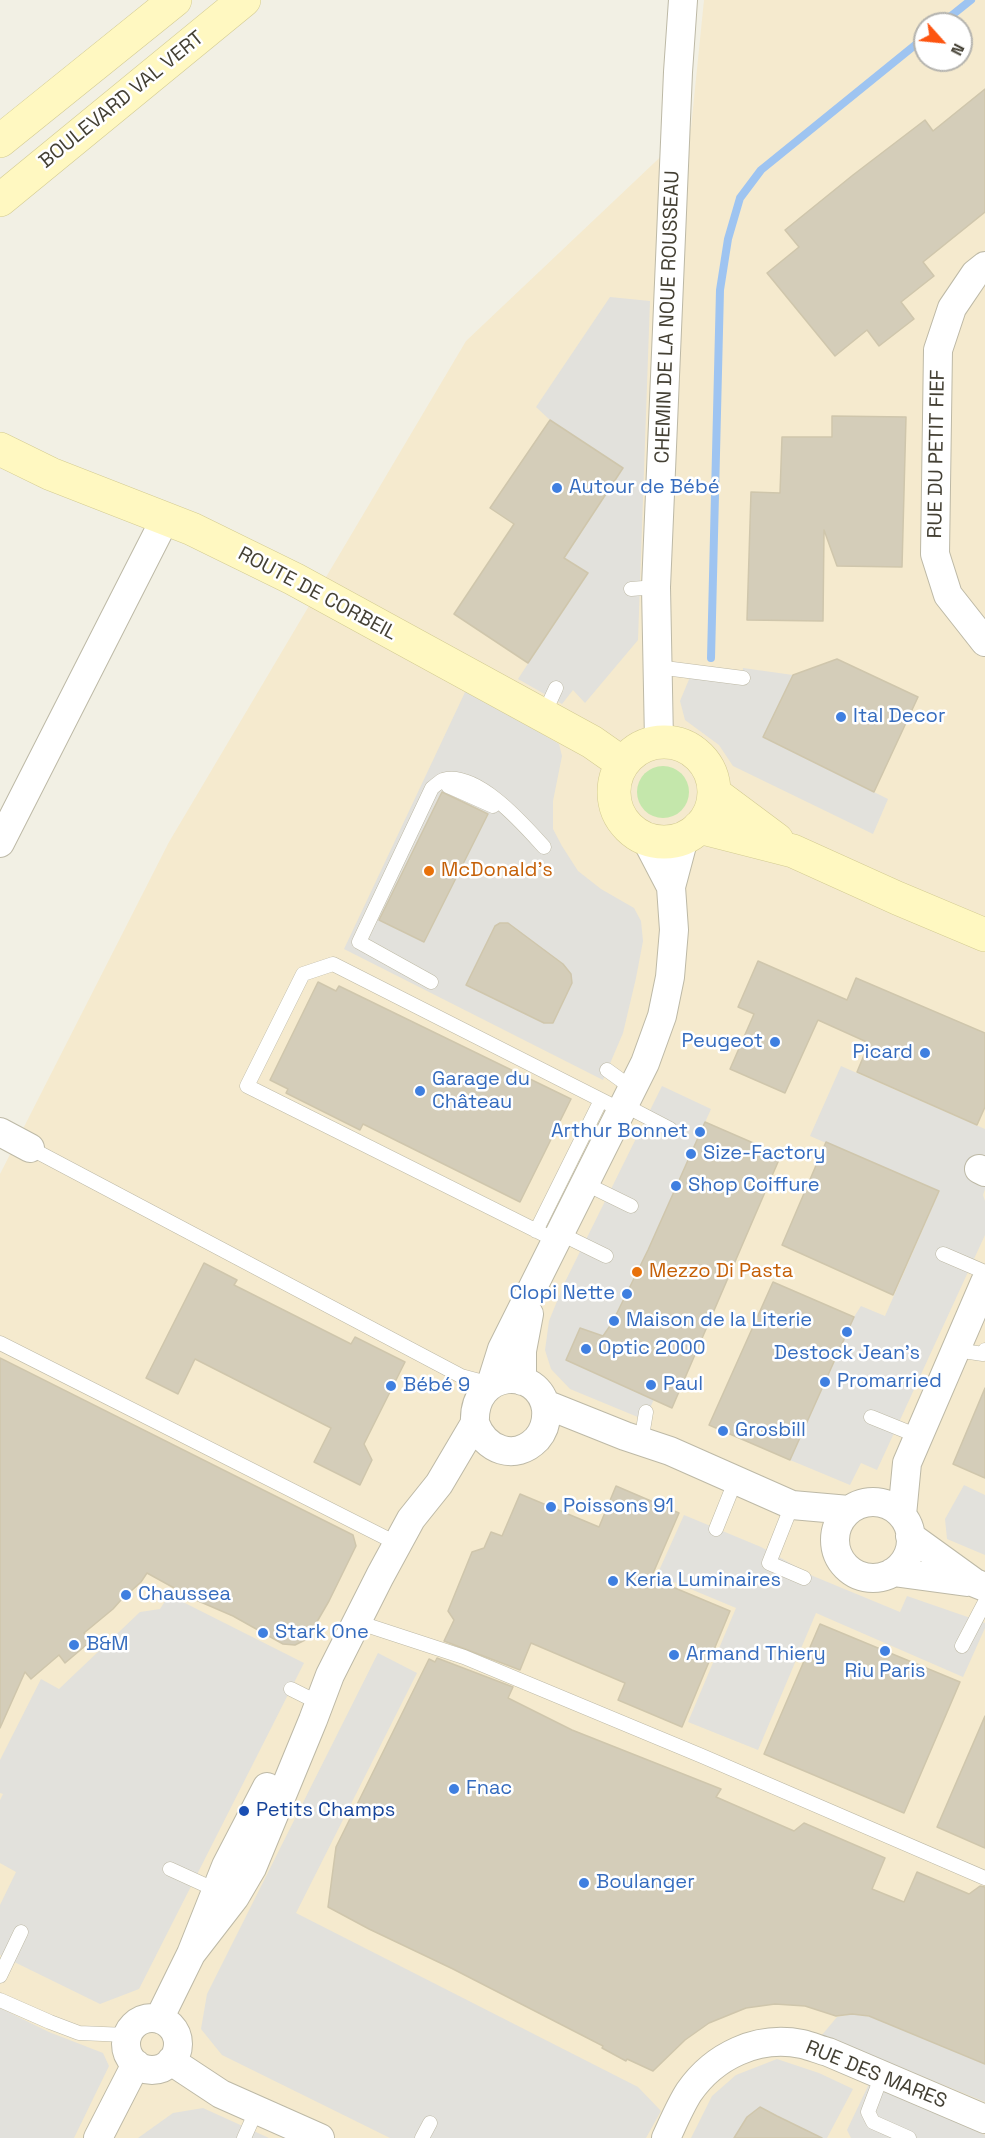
<!DOCTYPE html>
<meta charset="utf-8">
<style>
body{margin:0}
#map{position:relative;width:985px;height:2138px;overflow:hidden;background:#f2f0e4;font-family:"Space Grotesk",sans-serif}
canvas{display:block}
.north{position:absolute;left:913px;top:12px;width:60px;height:60px;box-sizing:border-box;background:#fff;border:2px solid #b4b3ae;border-radius:50%;rotate:117deg;font-size:16px;font-weight:700;line-height:24px;text-align:center;color:#444034}
.north::after{content:'';display:block;margin:auto;width:21px;height:27px;background:#fd5410;clip-path:polygon(50% 0,100% 100%,50% 72%,0 100%)}
</style>
<div id="map">
<canvas width="985" height="2138"></canvas>
<div class="north">N</div>
</div>
<script>
const ctx = document.querySelector('canvas').getContext('2d');
ctx.lineJoin = 'round';
function fill(path, color) { ctx.fillStyle = color; ctx.fill(path, 'evenodd'); }
function strokePath(path, color, width, dash) { ctx.strokeStyle = color; ctx.lineWidth = width; ctx.lineCap = dash ? 'butt' : 'round'; ctx.setLineDash(dash || []); ctx.stroke(path); }
function label(font, color, halo, rows, align = 'center') {
  ctx.font = font + ' "Space Grotesk",sans-serif'; ctx.lineWidth = 5; ctx.setLineDash([]); ctx.textBaseline = 'middle'; ctx.strokeStyle = halo; ctx.fillStyle = color; for (const [text, x, y, turn = 0] of rows) {
    ctx.save(); ctx.translate(x, y); ctx.rotate((+turn || 0) * Math.PI / 180); ctx.textAlign = isNaN(turn) ? turn : align; if (halo) ctx.strokeText(text, 0, 0); ctx.fillText(text, 0, 0); ctx.restore();
  }
}
fill(new Path2D(`
 M 704,0 L 985,0 L 985,2138 L 0,2138 L 0,1174 L 169,842 L 466,341 L 691,128 ZM 925,24 L 961,24 L 961,60 L 925,60 Z`), '#f5eace');
fill(new Path2D(`
 M637 792a26 26 0 1 1 52 0a26 26 0 1 1-52 0Z`), '#c4e7ab');
fill(new Path2D(`
 M 610,297 L 650,301 L 638,640 L 585,703 L 573,690 L 562,704 L 518,679 L 587,573 L 564,558 L 623,469 L 550,420 L 536,407 Z
 M 743,668 L 793,675 L 763,737 L 888,799 L 873,834 L 733,766 L 719,745 L 685,720 L 680,701 L 690,677 L 742,683 Z
 M 467,688 L 559,744 L 562,756 L 553,801 L 553,829 L 562,846 L 578,871 L 601,889 L 634,908 L 641,921 L 643,941 L 636,978 L 623,1033 L 603,1080 L 344,949 Z
 M 841,1066 L 985,1129 L 985,1189 L 983,1195 L 985,1201 L 985,1235 L 877,1470 L 861,1463 L 850,1485 L 790,1460 L 854,1317 L 861,1306 L 885,1316 L 939,1192 L 810,1136 Z
 M 662,1086 L 711,1109 L 648,1250 L 605,1338 L 566,1360 L 654,1399 L 645,1420 L 570,1389 L 551,1369 L 545,1350 L 549,1321 L 564,1284 Z
 M 964,1485 L 985,1495 L 985,1555 L 947,1539 L 945,1519 Z
 M 684,1515 L 761,1547 L 813,1576 L 900,1612 L 907,1596 L 985,1623 L 985,1628 L 963,1677 L 816,1613 L 758,1750 L 688,1722 L 736,1608 L 657,1575 Z
 M 169,1595 L 304,1663 L 139,1989 L 100,2004 L 0,1955 L 0,1905 L 16,1872 L 0,1863 L 0,1800 L 3,1794 L 0,1793 L 0,1760 L 41,1679 L 59,1689 L 140,1612 L 160,1609 Z
 M 378,1653 L 417,1673 L 296,1913 L 638,2087 L 661,2111 L 646,2138 L 390,2138 L 222,2055 L 201,2029 L 207,1994 Z
 M 0,2008 L 49,2032 L 103,2053 L 109,2066 L 74,2138 L 0,2138 Z
 M 852,2014 L 872,2017 L 985,2064 L 985,2102 L 822,2035 L 837,2017 Z
 M 777,2059 L 819,2073 L 853,2089 L 827,2138 L 815,2138 L 816,2135 L 760,2108 L 746,2118 L 734,2138 L 691,2138 L 712,2096 L 736,2075 Z
 M 869,2084 L 985,2135 L 985,2138 L 851,2138 L 847,2130 Z
 M 203,2108 L 269,2138 L 138,2138 L 173,2113 Z`), '#e2e1dc');
strokePath(new Path2D(`
 M 941,24 L 971,0
 M 711,658 L 720,290 L 728,239 L 740,198 L 761,170 L 925,37`), '#9ec4f1', 8);
const building = new Path2D(`
 M 985,89 L 985,212 L 923,262 L 934,276 L 901,302 L 914,319 L 879,346 L 867,330 L 835,356 L 767,273 L 799,247 L 785,230 L 853,175 L 925,120 L 933,131 Z
 M 832,416 L 906,417 L 902,567 L 837,566 L 824,530 L 823,621 L 747,620 L 751,492 L 780,493 L 782,437 L 832,437 Z
 M 550,420 L 623,468 L 564,558 L 588,573 L 528,663 L 454,614 L 514,524 L 490,508 Z
 M 837,659 L 918,697 L 874,792 L 763,737 L 793,675 Z
 M 442,792 L 488,814 L 424,942 L 379,920 Z
 M 500,923 L 508,923 L 563,964 L 571,974 L 572,983 L 553,1023 L 544,1023 L 466,985 L 495,926 Z
 M 758,961 L 847,1000 L 856,978 L 985,1033 L 985,1107 L 977,1125 L 857,1072 L 869,1043 L 818,1020 L 785,1093 L 730,1069 L 754,1014 L 738,1007 Z
 M 318,982 L 336,991 L 339,986 L 571,1099 L 520,1202 L 363,1124 L 360,1130 L 286,1093 L 288,1089 L 270,1080 Z
 M 705,1122 L 781,1155 L 672,1408 L 566,1360 L 580,1328 L 603,1336 L 612,1323 L 648,1250 Z
 M 826,1142 L 939,1191 L 893,1295 L 782,1245 Z
 M 204,1263 L 237,1280 L 234,1285 L 351,1344 L 355,1337 L 405,1362 L 364,1444 L 372,1460 L 360,1485 L 314,1462 L 331,1428 L 195,1359 L 178,1394 L 146,1378 Z
 M 773,1282 L 854,1317 L 790,1460 L 709,1425 Z
 M 0,1358 L 353,1535 L 356,1546 L 329,1601 L 307,1639 L 295,1645 L 283,1644 L 233,1616 L 196,1600 L 147,1573 L 141,1582 L 121,1600 L 113,1609 L 84,1633 L 91,1641 L 65,1663 L 59,1655 L 31,1679 L 25,1672 L 0,1728 Z
 M 985,1388 L 985,1478 L 953,1464 Z
 M 616,1486 L 679,1513 L 651,1578 L 730,1611 L 682,1727 L 618,1700 L 625,1683 L 531,1643 L 520,1670 L 444,1641 L 454,1620 L 448,1611 L 472,1552 L 484,1548 L 491,1532 L 502,1536 L 520,1494 L 599,1527 Z
 M 820,1624 L 960,1682 L 904,1813 L 764,1754 Z
 M 437,1658 L 513,1687 L 508,1698 L 572,1730 L 721,1789 L 716,1797 L 794,1831 L 804,1823 L 885,1858 L 872,1889 L 904,1902 L 917,1872 L 969,1894 L 980,1886 L 985,1887 L 985,2064 L 869,2016 L 852,2014 L 836,2016 L 805,2006 L 775,2004 L 746,2008 L 709,2023 L 685,2040 L 653,2071 L 627,2059 L 626,2061 L 602,2048 L 603,2046 L 453,1969 L 369,1929 L 328,1907 L 336,1847 L 429,1659 L 435,1662 Z
 M 985,1716 L 985,1848 L 937,1827 Z
 M 760,2107 L 777,2116 L 822,2138 L 734,2138 L 747,2117 Z`);
fill(building, '#d4cdb9');
strokePath(building, '#cfc6ac', 1.5);
const lane = new Path2D(`
 M 631,589 L 656,587
 M 657,667 L 743,678
 M 543,716 L 556,688
 M 448,786 L 493,806
 M 431,982 L 359,942 L 432,788 C 435,786 440,781 443,780 C 477,770 525,826 544,847
 M 607,1070 L 632,1088
 M 624,1105 L 670,1129
 M 30,1148 L 461,1376 L 491,1384
 M 584,1183 L 631,1206
 M 536,1231 L 601,1100
 M 559,1233 L 606,1256
 M 555,1240 L 247,1086 L 303,974 L 333,964 L 621,1110
 M 943,1254 L 985,1272
 M 0,1343 L 398,1544
 M 956,1350 L 983,1354 L 985,1350
 M 871,1417 L 918,1436
 M 641,1442 L 646,1412
 M 792,1505 L 769,1563 L 804,1578
 M 716,1529 L 736,1479
 M 357,1622 L 464,1657 L 702,1756 L 985,1878
 M 962,1646 L 985,1602
 M 291,1689 L 313,1700
 M 170,1869 L 216,1890
 M 0,1976 L 21,1932
 M 0,2000 L 50,2022 L 79,2033 L 127,2035
 M 882,2075 L 868,2112 L 873,2122 L 909,2138
 M 244,2138 L 257,2109
 M 422,2138 L 430,2123`);
const street = new Path2D(`
 M 985,266 L 975,274 L 952,308 L 938,350 L 935,554 L 948,595 L 985,642
 M 659,741 L 656,587 L 678,72 L 683,0
 M 646,839 L 671,887
 M 0,843 L 165,519
 M 0,1132 L 30,1148
 M 979,1169 L 985,1172
 M 522,1381 L 522,1351 L 529,1314
 M 491,1384 L 502,1349 L 645,1063 L 662,1016 L 670,977 L 674,930 L 671,887 L 684,838
 M 545,1404 L 625,1436 L 670,1451 L 792,1505 L 849,1510
 M835 1540a38 38 0 1 1 76 0a38 38 0 1 1-76 0Z
 M 902,1515 L 907,1463 L 985,1282
 M 910,1536 L 975,1583 L 985,1587
 M 893,1572 L 967,1582
 M 191,1954 L 235,1897 L 252,1868 L 313,1720 L 330,1675 L 380,1576 L 411,1519 L 439,1484 L 475,1423 C 472,1369 539,1365 546,1409 C 547,1420 544,1431 537,1439 C 515,1462 485,1450 475,1423
 M126 2044a26 26 0 1 1 52 0a26 26 0 1 1-52 0Z
 M 159,2019 L 191,1954 L 226,1866 L 267,1787
 M 171,2061 L 221,2094 L 320,2138
 M 98,2138 L 136,2064
 M 666,2138 C 673,2123 680,2106 689,2092 C 714,2056 757,2035 802,2044 C 811,2046 820,2050 828,2052 L 985,2119`);
const secondary = new Path2D(`
 M 0,141 L 175,0
 M 0,200 L 244,0
 M 0,449 L 51,474 L 192,529 L 294,579 L 592,742 L 622,763
 M614 792a50 50 0 1 1 100 0a50 50 0 1 1-100 0Z
 M 714,793 L 777,840
 M 699,827 L 793,851 L 897,898 L 985,935`);
strokePath(lane, '#bdb9a6', 15);
strokePath(street, '#bdb9a6', 30);
strokePath(secondary, '#d3cb92', 34);
strokePath(lane, '#fff', 14);
strokePath(street, '#fff', 28);
strokePath(secondary, '#fff8c1', 33);
for (const [x, y, r, color] of [
 [557,488,6,"#3f7fe0"],
 [841,717,6,"#3f7fe0"],
 [429,871,6,"#e8710a"],
 [775,1042,6,"#3f7fe0"],
 [925,1053,6,"#3f7fe0"],
 [420,1091,6,"#3f7fe0"],
 [700,1132,6,"#3f7fe0"],
 [691,1154,6,"#3f7fe0"],
 [676,1186,6,"#3f7fe0"],
 [637,1272,6,"#e8710a"],
 [627,1294,6,"#3f7fe0"],
 [614,1321,6,"#3f7fe0"],
 [847,1332,6,"#3f7fe0"],
 [586,1349,6,"#3f7fe0"],
 [825,1382,6,"#3f7fe0"],
 [651,1385,6,"#3f7fe0"],
 [391,1386,6,"#3f7fe0"],
 [723,1431,6,"#3f7fe0"],
 [551,1507,6,"#3f7fe0"],
 [613,1581,6,"#3f7fe0"],
 [126,1595,6,"#3f7fe0"],
 [263,1633,6,"#3f7fe0"],
 [74,1645,6,"#3f7fe0"],
 [885,1651,6,"#3f7fe0"],
 [674,1655,6,"#3f7fe0"],
 [454,1789,6,"#3f7fe0"],
 [244,1811,6,"#1a4fb4"],
 [584,1883,6,"#3f7fe0"]
]) { const dot = new Path2D(); dot.arc(x, y, r, 0, 2 * Math.PI); ctx.fillStyle = color; ctx.fill(dot); strokePath(dot, '#fff', 2); }
label('20px', '#444034', '#fff', [
 ["BOULEVARD VAL VERT",122,100,-39],
 ["CHEMIN DE LA NOUE ROUSSEAU",668,317,-88],
 ["RUE DU PETIT FIEF",937,454,-89],
 ["ROUTE DE CORBEIL",317,594,28],
 ["RUE DES MARES",876,2075,22]
]);
label('20px', '#366cbe', '#fff', [
 ["Autour de Bébé",569,488],
 ["Ital Decor",853,717],
 ["Peugeot",763,1042,"right"],
 ["Picard",913,1053,"right"],
 ["Garage du",432,1080],
 ["Château",432,1103],
 ["Arthur Bonnet",688,1132,"right"],
 ["Size-Factory",703,1154],
 ["Shop Coiffure",688,1186],
 ["Clopi Nette",615,1294,"right"],
 ["Maison de la Literie",626,1321],
 ["Optic 2000",598,1349],
 ["Destock Jean's",847,1354,"center"],
 ["Promarried",837,1382],
 ["Paul",663,1385],
 ["Bébé 9",403,1386],
 ["Grosbill",735,1431],
 ["Poissons 91",563,1507],
 ["Keria Luminaires",625,1581],
 ["Chaussea",138,1595],
 ["Stark One",275,1633],
 ["B&M",86,1645],
 ["Armand Thiery",686,1655],
 ["Riu Paris",885,1672,"center"],
 ["Fnac",466,1789],
 ["Boulanger",596,1883]
], 'left');
label('20px', '#c56008', '#fff', [
 ["McDonald's",441,871],
 ["Mezzo Di Pasta",649,1272]
], 'left');
label('20px', '#164399', '#fff', [
 ["Petits Champs",256,1811]
], 'left');
</script>
